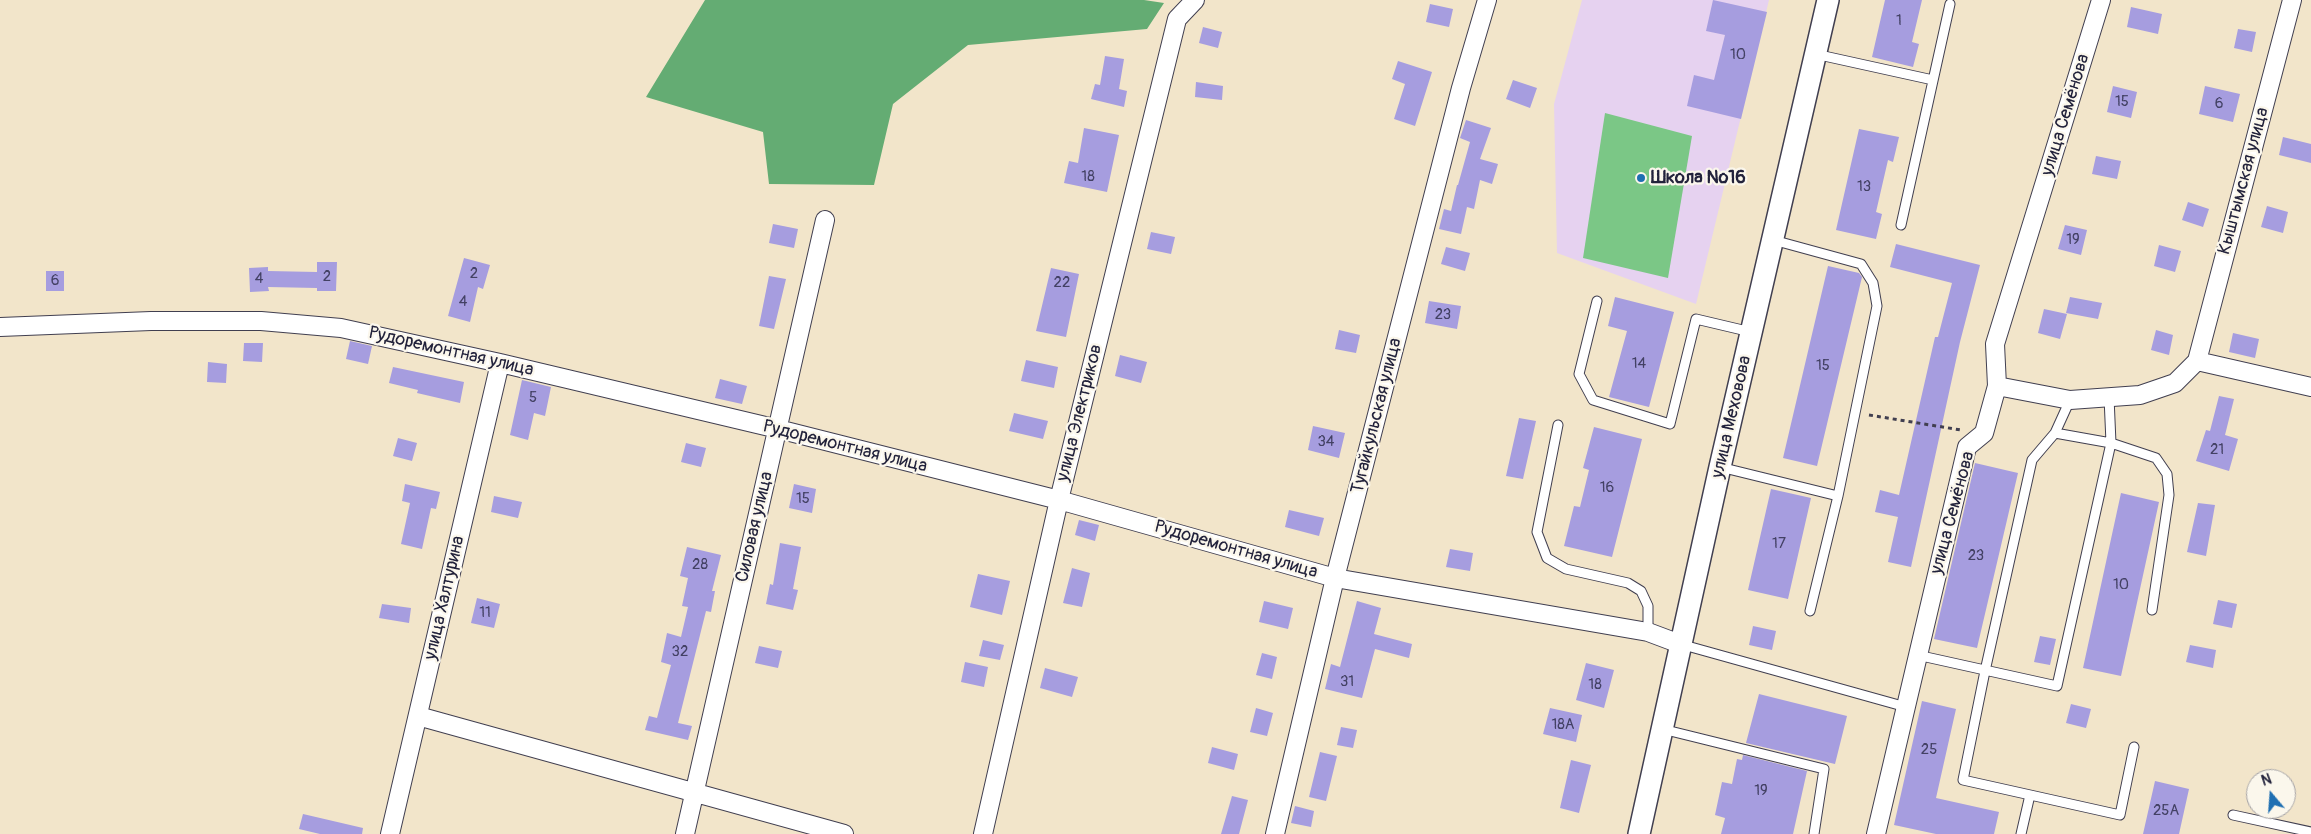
<!DOCTYPE html>
<meta charset="utf-8">
<style>
body{margin:0}
#map{position:relative;width:2311px;height:834px;overflow:hidden;background:#f2e5ca;font-family:Pangolin,sans-serif}
canvas{display:block}
.north{position:absolute;left:2246px;top:769px;width:50px;height:50px;box-sizing:border-box;background:#fbf7ec;border:1px solid #a4a2a5;border-radius:50%;rotate:342deg;font-size:14px;font-weight:700;line-height:20px;text-align:center;color:#22223b}
.north::after{content:'';display:block;margin:auto;width:18px;height:22px;background:#1f6fb2;clip-path:polygon(50% 0,100% 100%,50% 72%,0 100%)}
</style>
<div id="map">
<canvas width="2311" height="834"></canvas>
<div class="north">N</div>
</div>
<script>
const ctx = document.querySelector('canvas').getContext('2d');
ctx.lineJoin = 'round';
function fill(path, color) { ctx.fillStyle = color; ctx.fill(path, 'evenodd'); }
function strokePath(path, color, width, dash) { ctx.strokeStyle = color; ctx.lineWidth = width; ctx.lineCap = dash ? 'butt' : 'round'; ctx.setLineDash(dash || []); ctx.stroke(path); }
function label(font, color, halo, rows, align = 'center') {
  ctx.font = font + ' Pangolin,sans-serif'; ctx.lineWidth = 4.5; ctx.setLineDash([]); ctx.textBaseline = 'middle'; ctx.strokeStyle = halo; ctx.fillStyle = color; for (const [text, x, y, turn = 0] of rows) {
    ctx.save(); ctx.translate(x, y); ctx.rotate((+turn || 0) * Math.PI / 180); ctx.textAlign = isNaN(turn) ? turn : align; if (halo) ctx.strokeText(text, 0, 0); ctx.fillText(text, 0, 0); ctx.restore();
  }
}
fill(new Path2D(`
 M 1582,0 L 1769,0 L 1696,304 L 1557,253 L 1554,104 Z`), '#e6d2f0');
fill(new Path2D(`
 M 1605,113 L 1692,136 L 1668,278 L 1583,258 Z`), '#7bc786');
fill(new Path2D(`
 M 705,0 L 1144,0 L 1164,3 L 1147,29 L 968,45 L 893,104 L 874,185 L 769,184 L 763,132 L 646,97 Z`), '#64ac73');
fill(new Path2D(`
 M 1713,0 L 1767,12 L 1741,119 L 1687,106 L 1694,75 L 1714,80 L 1725,35 L 1706,31 Z
 M 1885,0 L 1922,0 L 1912,42 L 1919,44 L 1913,67 L 1872,57 Z
 M 1430,4 L 1453,9 L 1449,27 L 1426,22 Z
 M 2131,7 L 2162,14 L 2158,34 L 2127,27 Z
 M 1203,27 L 1222,32 L 1218,48 L 1199,43 Z
 M 2238,29 L 2256,32 L 2252,52 L 2234,48 Z
 M 1105,56 L 1124,59 L 1119,89 L 1127,91 L 1124,107 L 1091,99 L 1095,84 L 1100,85 Z
 M 1398,61 L 1432,72 L 1415,126 L 1394,119 L 1405,84 L 1392,79 Z
 M 1513,80 L 1537,88 L 1530,108 L 1506,99 Z
 M 1196,82 L 1223,86 L 1222,100 L 1195,97 Z
 M 2113,86 L 2137,92 L 2131,118 L 2107,112 Z
 M 2205,86 L 2240,94 L 2233,122 L 2199,114 Z
 M 1466,120 L 1491,128 L 1480,159 L 1498,164 L 1492,184 L 1480,180 L 1474,209 L 1467,207 L 1461,234 L 1439,229 L 1444,209 L 1451,211 L 1457,185 L 1458,185 L 1470,142 L 1460,138 Z
 M 1084,128 L 1119,135 L 1107,192 L 1064,183 L 1069,161 L 1078,163 Z
 M 1859,129 L 1899,137 L 1893,162 L 1888,160 L 1876,212 L 1882,214 L 1876,239 L 1836,230 Z
 M 2283,137 L 2311,144 L 2311,163 L 2279,155 Z
 M 2096,156 L 2121,161 L 2117,179 L 2092,174 Z
 M 2188,202 L 2209,209 L 2203,227 L 2182,220 Z
 M 2267,206 L 2288,212 L 2283,233 L 2261,227 Z
 M 773,224 L 798,229 L 794,248 L 769,243 Z
 M 2065,225 L 2087,230 L 2081,255 L 2058,249 Z
 M 1151,232 L 1175,237 L 1171,254 L 1147,249 Z
 M 1896,244 L 1980,265 L 1960,342 L 1911,567 L 1888,562 L 1898,517 L 1875,512 L 1880,490 L 1899,495 L 1935,337 L 1938,337 L 1952,283 L 1890,267 Z
 M 2159,245 L 2181,251 L 2175,272 L 2154,266 Z
 M 1446,247 L 1470,253 L 1465,271 L 1441,264 Z
 M 464,258 L 490,265 L 483,289 L 478,287 L 470,322 L 448,316 Z
 M 317,262 L 337,262 L 336,291 L 317,291 L 317,288 L 268,287 L 269,291 L 250,292 L 249,268 L 268,267 L 268,271 L 317,272 Z
 M 1828,266 L 1859,273 L 1862,277 L 1817,466 L 1783,458 Z
 M 1051,268 L 1079,274 L 1066,337 L 1036,331 Z
 M 46,271 L 64,271 L 64,291 L 46,291 Z
 M 769,276 L 786,279 L 774,329 L 759,326 Z
 M 1615,297 L 1674,312 L 1649,407 L 1609,397 L 1627,331 L 1608,326 Z
 M 2070,297 L 2102,303 L 2098,319 L 2066,313 Z
 M 1429,301 L 1461,306 L 1457,329 L 1425,323 Z
 M 2044,309 L 2067,314 L 2060,339 L 2038,333 Z
 M 1339,330 L 1360,335 L 1356,353 L 1335,349 Z
 M 2156,330 L 2173,335 L 2169,355 L 2151,350 Z
 M 2233,333 L 2259,339 L 2255,358 L 2229,352 Z
 M 350,341 L 372,346 L 368,364 L 346,359 Z
 M 244,343 L 263,343 L 262,362 L 243,361 Z
 M 1120,355 L 1147,362 L 1141,383 L 1115,376 Z
 M 1026,360 L 1058,367 L 1054,388 L 1021,381 Z
 M 208,362 L 227,364 L 226,383 L 207,382 Z
 M 393,367 L 464,382 L 460,403 L 417,393 L 418,390 L 389,383 Z
 M 720,379 L 747,386 L 742,404 L 715,398 Z
 M 522,380 L 551,387 L 545,416 L 534,413 L 528,440 L 510,435 Z
 M 2219,396 L 2234,399 L 2225,435 L 2238,439 L 2229,471 L 2196,461 L 2206,430 L 2210,431 Z
 M 1014,413 L 1048,421 L 1043,439 L 1009,431 Z
 M 1519,418 L 1536,421 L 1523,479 L 1506,476 Z
 M 1313,426 L 1345,433 L 1339,458 L 1308,450 Z
 M 1594,427 L 1642,439 L 1612,557 L 1564,546 L 1574,506 L 1580,507 L 1589,470 L 1583,468 Z
 M 398,438 L 417,443 L 412,461 L 393,456 Z
 M 686,443 L 706,448 L 701,467 L 681,462 Z
 M 1975,463 L 2018,473 L 1977,648 L 1934,639 Z
 M 405,484 L 440,492 L 436,509 L 431,508 L 422,549 L 401,544 L 410,503 L 402,501 Z
 M 794,484 L 816,489 L 812,513 L 789,508 Z
 M 1771,489 L 1811,498 L 1788,599 L 1748,590 Z
 M 2121,493 L 2159,502 L 2121,676 L 2083,668 Z
 M 494,496 L 522,502 L 518,518 L 491,512 Z
 M 2198,503 L 2215,505 L 2206,556 L 2187,552 Z
 M 1289,510 L 1324,518 L 1319,536 L 1285,527 Z
 M 1079,520 L 1099,525 L 1095,541 L 1075,535 Z
 M 780,543 L 801,547 L 793,589 L 798,590 L 793,610 L 766,604 L 770,584 L 773,585 Z
 M 687,547 L 721,555 L 712,591 L 715,591 L 711,612 L 706,611 L 678,723 L 692,726 L 688,740 L 645,730 L 649,716 L 657,718 L 671,665 L 661,662 L 667,633 L 681,637 L 688,607 L 682,606 L 688,578 L 680,576 Z
 M 1450,549 L 1473,553 L 1470,571 L 1446,567 Z
 M 1072,568 L 1090,573 L 1082,607 L 1063,603 Z
 M 978,574 L 1010,581 L 1002,615 L 970,607 Z
 M 477,598 L 500,604 L 494,628 L 471,623 Z
 M 2218,600 L 2237,604 L 2232,628 L 2213,624 Z
 M 1264,601 L 1293,608 L 1288,629 L 1259,622 Z
 M 1357,601 L 1381,608 L 1374,634 L 1412,644 L 1409,658 L 1375,649 L 1362,698 L 1325,689 L 1331,664 L 1340,667 Z
 M 382,604 L 411,608 L 409,623 L 379,618 Z
 M 1753,626 L 1776,631 L 1772,650 L 1749,645 Z
 M 2040,636 L 2056,639 L 2050,665 L 2034,662 Z
 M 983,640 L 1004,645 L 1000,660 L 979,656 Z
 M 2190,645 L 2216,650 L 2213,668 L 2186,662 Z
 M 759,646 L 782,651 L 778,668 L 755,663 Z
 M 1262,653 L 1277,657 L 1272,679 L 1256,675 Z
 M 965,662 L 988,667 L 984,687 L 961,682 Z
 M 1586,663 L 1614,670 L 1604,708 L 1576,700 Z
 M 1045,668 L 1078,677 L 1072,697 L 1040,688 Z
 M 1759,694 L 1847,716 L 1835,764 L 1746,743 Z
 M 1922,701 L 1956,709 L 1936,798 L 1999,812 L 1994,834 L 1936,834 L 1894,825 Z
 M 2071,704 L 2091,709 L 2086,728 L 2066,723 Z
 M 1256,708 L 1273,713 L 1267,736 L 1250,732 Z
 M 1550,708 L 1582,715 L 1576,742 L 1543,734 Z
 M 1341,727 L 1357,730 L 1353,748 L 1337,745 Z
 M 1212,747 L 1238,754 L 1234,770 L 1208,763 Z
 M 1320,752 L 1337,756 L 1326,801 L 1309,797 Z
 M 1743,755 L 1807,771 L 1793,834 L 1721,834 L 1725,818 L 1715,815 L 1722,782 L 1732,784 L 1737,759 L 1742,760 Z
 M 1571,760 L 1591,765 L 1579,813 L 1560,808 Z
 M 2155,781 L 2189,789 L 2179,834 L 2143,834 Z
 M 1232,796 L 1248,800 L 1239,834 L 1221,834 Z
 M 1295,806 L 1314,811 L 1311,827 L 1291,823 Z
 M 303,814 L 363,828 L 362,834 L 320,834 L 299,829 Z`), '#a69ddf');
const service = new Path2D(`
 M 1815,54 L 1933,80
 M 1901,225 L 1950,4
 M 1773,240 L 1861,264 L 1873,283 L 1877,306 L 1838,496 L 1810,611
 M 1597,301 L 1579,374 L 1593,400 L 1670,424 L 1696,319 L 1751,332
 M 2070,400 L 2055,433 L 2032,460 L 1985,671 L 1963,780 L 2120,815 L 2134,747
 M 1558,425 L 1537,532 L 1547,558 L 1566,569 L 1628,583 L 1641,591 L 1648,606 L 1648,632
 M 2055,433 L 2111,443 L 2156,458 L 2167,474 L 2169,495 L 2152,610
 M 1720,467 L 1838,496
 M 1680,644 L 1906,707
 M 1917,655 L 2057,686 L 2111,443 L 2109,397
 M 1662,729 L 1824,769 L 1814,834
 M 2233,815 L 2311,832
 M 2021,834 L 2030,795`);
const minor = new Path2D(`
 M 0,327 L 151,321 L 261,321 L 341,328 L 500,363 L 778,429 L 1059,500 L 1335,578 L 1648,632 L 1680,644
 M 2197,361 L 2292,0
 M 2197,361 L 2311,387
 M 1997,386 L 2070,400 L 2140,395 L 2175,383 L 2197,361
 M 418,716 L 844,834
 M 390,834 L 500,363
 M 685,834 L 825,220
 M 983,834 L 1059,500 L 1177,19 L 1195,0
 M 1275,834 L 1335,578 L 1461,88 L 1487,0
 M 1876,834 L 1967,447 L 1984,433 L 1997,386 L 1995,344 L 2101,0`);
const tertiary = new Path2D(`
 M 1639,834 L 1720,467 L 1828,0`);
strokePath(service, '#413f50', 11);
strokePath(minor, '#413f50', 20);
strokePath(tertiary, '#413f50', 24);
strokePath(new Path2D(`
 M 1869,415 L 1961,430`), '#413f50', 3, [4, 4]);
strokePath(service, '#fff', 9);
strokePath(minor, '#fff', 18);
strokePath(tertiary, '#fff', 21);
for (const [x, y, r, color] of [
 [1641,178,5,"#1f6fb2"]
]) { const dot = new Path2D(); dot.arc(x, y, r, 0, 2 * Math.PI); ctx.fillStyle = color; ctx.fill(dot); strokePath(dot, '#fbf7ec', 2); }
label('15px', '#434164', null, [
 ["1",1899,21],
 ["10",1738,55],
 ["15",2122,102],
 ["6",2219,104],
 ["18",1088,177],
 ["13",1864,187],
 ["19",2073,240],
 ["2",474,274],
 ["2",327,277],
 ["4",259,279],
 ["6",55,281],
 ["22",1062,283],
 ["4",463,302],
 ["23",1443,315],
 ["14",1639,364],
 ["15",1823,366],
 ["5",533,398],
 ["34",1326,442],
 ["21",2217,450],
 ["16",1607,488],
 ["15",803,499],
 ["17",1779,544],
 ["23",1976,556],
 ["28",700,565],
 ["10",2121,585],
 ["11",485,613],
 ["32",680,652],
 ["31",1347,682],
 ["18",1595,685],
 ["18А",1563,725],
 ["25",1929,750],
 ["19",1761,791],
 ["25А",2166,811]
]);
label('18px', '#22223b', '#fbf7ec', [
 ["улица Семёнова",2066,115,-73],
 ["Кыштымская улица",2244,181,-75],
 ["Рудоремонтная улица",451,352,13],
 ["улица Электриков",1080,413,-76],
 ["Тугайкульская улица",1377,416,-76],
 ["улица Меховова",1732,417,-77],
 ["Рудоремонтная улица",845,447,14],
 ["улица Семёнова",1953,513,-75],
 ["Силовая улица",755,527,-77],
 ["Рудоремонтная улица",1236,550,16],
 ["улица Халтурина",445,598,-77]
]);
label('bold 18px', '#22223b', '#fbf7ec', [
 ["Школа №16",1651,178]
], 'left');
</script>
